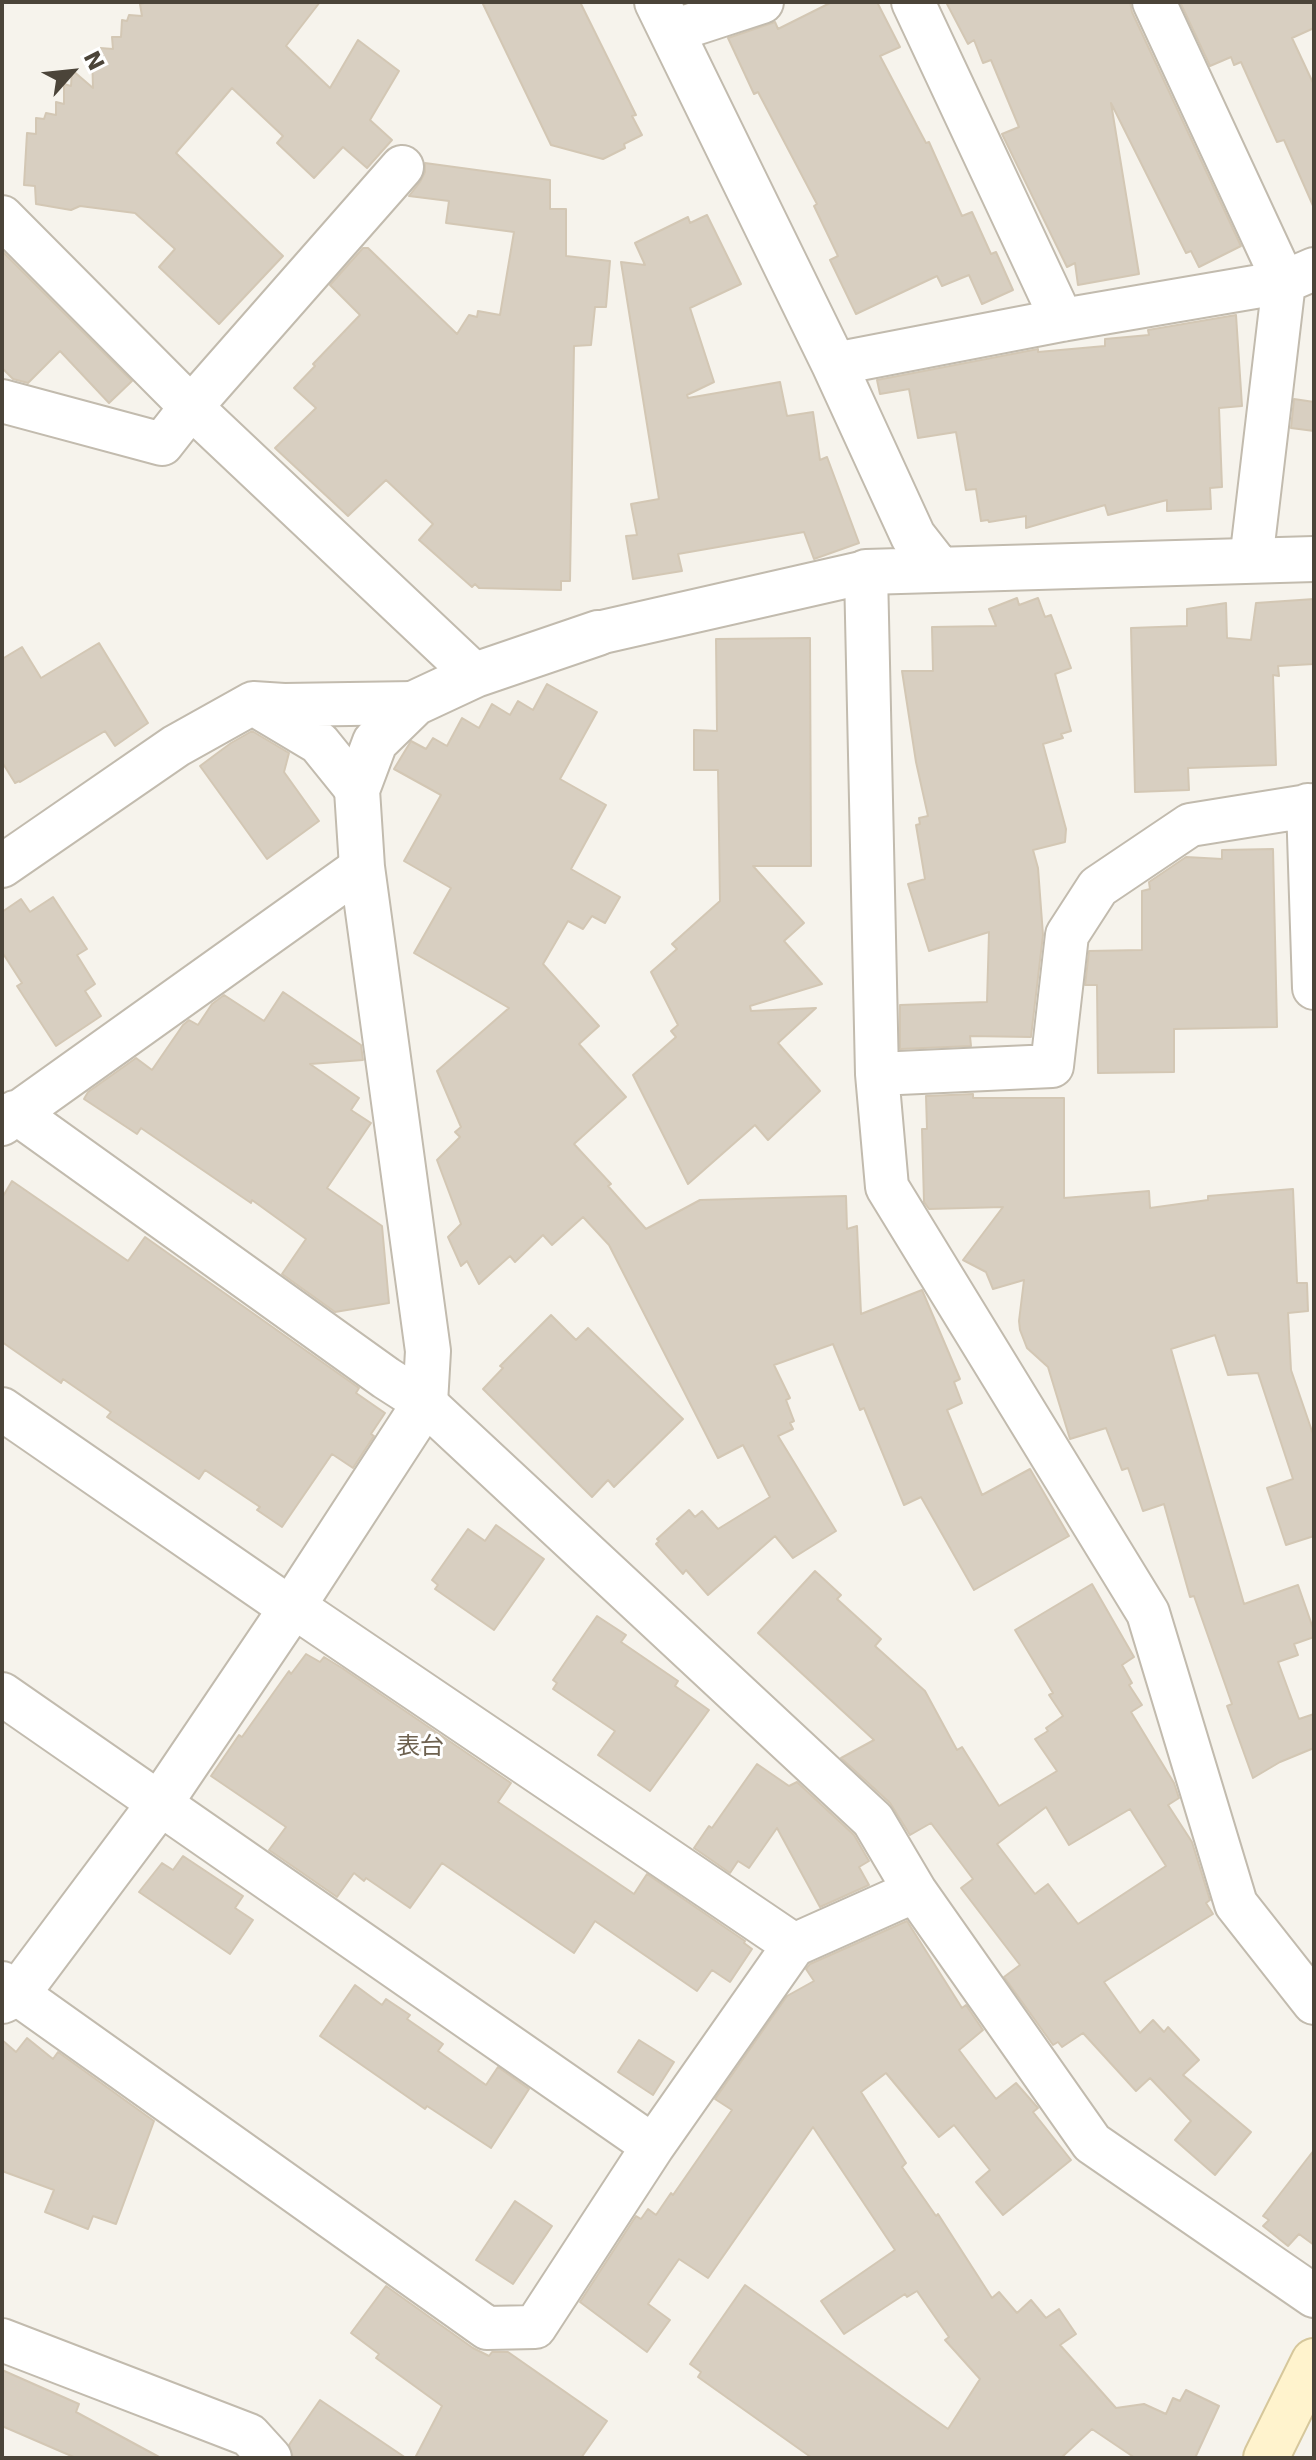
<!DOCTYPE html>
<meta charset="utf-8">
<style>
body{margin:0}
#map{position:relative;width:1316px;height:2460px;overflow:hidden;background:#f6f3ec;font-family:"DejaVu Sans",sans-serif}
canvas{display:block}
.frame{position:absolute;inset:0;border:4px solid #4b4439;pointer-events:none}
.north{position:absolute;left:32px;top:32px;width:80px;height:80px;-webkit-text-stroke:6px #fff;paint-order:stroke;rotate:63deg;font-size:22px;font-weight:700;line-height:32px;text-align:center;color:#4b4439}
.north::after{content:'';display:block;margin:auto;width:28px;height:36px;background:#4b4439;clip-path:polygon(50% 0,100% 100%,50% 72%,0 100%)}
</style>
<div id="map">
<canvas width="1316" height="2460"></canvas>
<div class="frame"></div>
<div class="north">N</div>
</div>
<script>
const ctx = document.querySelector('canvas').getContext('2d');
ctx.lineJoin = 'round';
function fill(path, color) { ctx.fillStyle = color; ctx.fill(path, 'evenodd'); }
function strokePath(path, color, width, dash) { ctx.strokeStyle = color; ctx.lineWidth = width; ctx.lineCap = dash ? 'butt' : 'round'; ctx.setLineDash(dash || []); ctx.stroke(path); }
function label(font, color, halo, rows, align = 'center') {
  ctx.font = font + ' "DejaVu Sans","Noto Sans JP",sans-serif'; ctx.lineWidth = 6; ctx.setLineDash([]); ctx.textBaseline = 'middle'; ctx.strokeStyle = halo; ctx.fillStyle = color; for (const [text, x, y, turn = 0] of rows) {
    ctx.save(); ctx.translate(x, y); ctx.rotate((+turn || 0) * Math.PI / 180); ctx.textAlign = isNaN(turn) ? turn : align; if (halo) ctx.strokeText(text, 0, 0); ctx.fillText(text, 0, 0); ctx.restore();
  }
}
const building = new Path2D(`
 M 148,2 L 320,2 L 286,46 L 330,88 L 358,40 L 399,71 L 370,120 L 392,140 L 367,168 L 343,147 L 314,178 L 277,143 L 283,136 L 232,88 L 176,153 L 283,256 L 219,324 L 159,267 L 175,249 L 135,213 L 80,206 L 71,210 L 36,204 L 35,186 L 24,185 L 27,133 L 36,134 L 36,118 L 44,119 L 46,113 L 56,115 L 56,102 L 64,104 L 64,84 L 71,86 L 72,70 L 93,88 L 92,52 L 99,52 L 100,48 L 113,49 L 112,37 L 121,37 L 122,20 L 127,21 L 129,15 L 142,16 L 140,4 Z
 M 482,2 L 580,2 L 636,115 L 632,116 L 642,135 L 624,144 L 625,148 L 603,159 L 551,145 Z
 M 832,2 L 877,2 L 900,47 L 880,56 L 926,143 L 929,142 L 962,216 L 972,212 L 991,254 L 996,252 L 1013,290 L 982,304 L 969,275 L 942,286 L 937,276 L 856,314 L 830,260 L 838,256 L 814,206 L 817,204 L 758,92 L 754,94 L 728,38 L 775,22 L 778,29 Z
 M 946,2 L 1130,2 L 1132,12 L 1241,246 L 1199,267 L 1191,251 L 1186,253 L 1111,103 L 1139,274 L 1078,285 L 1075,263 L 1067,267 L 1002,134 L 1019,127 L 991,60 L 983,63 L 974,40 L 968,44 Z
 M 1180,2 L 1314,2 L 1314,28 L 1292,38 L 1314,85 L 1314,208 L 1284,140 L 1277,142 L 1241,62 L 1234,65 L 1231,57 L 1210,66 Z
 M 425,163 L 550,180 L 550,209 L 566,209 L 566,256 L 610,261 L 606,307 L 595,307 L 591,345 L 574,346 L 570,581 L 561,581 L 561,590 L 479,588 L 475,584 L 472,587 L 419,540 L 433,524 L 386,480 L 348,516 L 275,448 L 316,408 L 294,388 L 315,366 L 313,364 L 360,315 L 330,285 L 363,248 L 368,248 L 457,334 L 469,315 L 477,317 L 478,311 L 500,315 L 514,232 L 446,223 L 449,201 L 409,196 L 420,182 L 425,172 Z
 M 707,215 L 741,284 L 690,308 L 714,382 L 687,395 L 688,398 L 780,382 L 787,416 L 813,412 L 820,460 L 827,457 L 859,543 L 814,559 L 804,532 L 678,554 L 682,571 L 633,579 L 626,536 L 637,535 L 631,504 L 659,499 L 621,262 L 645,265 L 635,243 L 688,217 L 690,223 Z
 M 2,251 L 132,381 L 109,403 L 60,351 L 28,383 L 13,379 L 2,368 Z
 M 1236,315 L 1242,406 L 1219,408 L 1222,487 L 1210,488 L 1211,509 L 1167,511 L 1167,500 L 1108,515 L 1105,505 L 1026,528 L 1026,516 L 989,522 L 988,520 L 981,521 L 976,489 L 966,490 L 956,432 L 918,438 L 909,389 L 880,394 L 877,380 L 1038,349 L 1038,352 L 1105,346 L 1105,339 L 1149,335 L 1148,330 Z
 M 1294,399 L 1314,402 L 1314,431 L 1291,428 Z
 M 1017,598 L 1019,605 L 1038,598 L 1045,617 L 1051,615 L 1071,668 L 1055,674 L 1071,731 L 1061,734 L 1063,738 L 1043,744 L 1066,829 L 1065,842 L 1033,850 L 1038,868 L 1043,935 L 1031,1037 L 970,1036 L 971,1046 L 900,1049 L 900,1005 L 987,1002 L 989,932 L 929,951 L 908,884 L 925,879 L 916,825 L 920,824 L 919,818 L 928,816 L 916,762 L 902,671 L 933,671 L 932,627 L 996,626 L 989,609 Z
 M 1314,599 L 1314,664 L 1278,666 L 1279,676 L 1273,675 L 1276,765 L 1188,768 L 1189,790 L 1135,792 L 1131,628 L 1187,626 L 1187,609 L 1226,603 L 1227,638 L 1251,640 L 1256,603 Z
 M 810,638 L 811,866 L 753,866 L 804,923 L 784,941 L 822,984 L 750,1006 L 751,1011 L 816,1008 L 778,1043 L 820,1091 L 768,1140 L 755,1125 L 688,1184 L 633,1075 L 676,1037 L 671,1031 L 678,1025 L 651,972 L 677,949 L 672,944 L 720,901 L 718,770 L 694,770 L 694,730 L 717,731 L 716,639 Z
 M 99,643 L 148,723 L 115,746 L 105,731 L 20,782 L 19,781 L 15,783 L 2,762 L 2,659 L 22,647 L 41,678 Z
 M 547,684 L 597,712 L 560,779 L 606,805 L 571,869 L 620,897 L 605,923 L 592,916 L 583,929 L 568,921 L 543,964 L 599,1026 L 579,1044 L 626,1097 L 574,1144 L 611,1184 L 608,1186 L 646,1229 L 700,1200 L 846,1196 L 847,1229 L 857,1226 L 861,1314 L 922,1290 L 960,1379 L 954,1382 L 962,1403 L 947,1410 L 982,1495 L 1030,1469 L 1069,1536 L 974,1590 L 921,1497 L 904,1505 L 864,1408 L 860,1410 L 833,1344 L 774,1365 L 790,1398 L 786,1400 L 794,1421 L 790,1423 L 793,1429 L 778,1436 L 836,1531 L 793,1558 L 775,1536 L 708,1595 L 686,1570 L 683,1574 L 656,1544 L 659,1541 L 657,1539 L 689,1510 L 695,1517 L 702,1511 L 718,1529 L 770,1497 L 743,1445 L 718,1458 L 609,1245 L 583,1217 L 552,1245 L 543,1235 L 515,1262 L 510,1256 L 479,1284 L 467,1261 L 461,1266 L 448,1237 L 461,1224 L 437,1160 L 460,1137 L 455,1132 L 461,1127 L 437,1071 L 509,1008 L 414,953 L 451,888 L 404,861 L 441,795 L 394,769 L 411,741 L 426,749 L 433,738 L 447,746 L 462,718 L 479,728 L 492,704 L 510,715 L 518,701 L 533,710 Z
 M 252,731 L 289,753 L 284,772 L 319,821 L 267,859 L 200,766 L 231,743 Z
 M 1273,849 L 1277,1027 L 1174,1029 L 1174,1072 L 1098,1073 L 1097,985 L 1085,985 L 1089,951 L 1142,950 L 1142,891 L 1150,889 L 1149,882 L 1186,857 L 1222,859 L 1222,850 Z
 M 53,897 L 87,949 L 77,955 L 95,984 L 85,991 L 101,1016 L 56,1046 L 17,986 L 22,983 L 2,952 L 2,912 L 21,899 L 30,912 Z
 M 283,992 L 361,1045 L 363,1060 L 310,1064 L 359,1098 L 351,1110 L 371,1123 L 327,1188 L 382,1226 L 389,1303 L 335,1312 L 282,1274 L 306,1239 L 252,1200 L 251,1203 L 141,1128 L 137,1134 L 84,1099 L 88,1092 L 136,1058 L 152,1070 L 183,1025 L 189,1020 L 198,1025 L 212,1004 L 224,995 L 264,1021 Z
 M 973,1094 L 973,1098 L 1064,1098 L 1064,1198 L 1149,1191 L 1150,1208 L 1208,1200 L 1208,1196 L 1293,1189 L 1297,1283 L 1307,1283 L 1308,1311 L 1288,1313 L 1291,1370 L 1314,1437 L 1314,1536 L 1286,1545 L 1267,1488 L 1293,1479 L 1258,1373 L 1228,1375 L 1215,1335 L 1171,1349 L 1244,1604 L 1298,1585 L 1314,1631 L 1314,1637 L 1294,1644 L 1298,1655 L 1278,1662 L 1299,1719 L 1314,1714 L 1314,1748 L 1280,1762 L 1253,1778 L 1227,1706 L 1232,1704 L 1194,1596 L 1190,1597 L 1164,1504 L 1143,1511 L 1128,1468 L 1122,1470 L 1106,1428 L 1070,1439 L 1048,1367 L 1027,1348 L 1020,1330 L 1019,1321 L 1024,1280 L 993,1289 L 986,1272 L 963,1260 L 1003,1207 L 929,1209 L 924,1202 L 922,1129 L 927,1129 L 926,1096 Z
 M 12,1181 L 128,1261 L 145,1237 L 359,1388 L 356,1393 L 385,1413 L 371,1434 L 374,1436 L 353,1468 L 332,1454 L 282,1527 L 257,1510 L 260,1507 L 205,1470 L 199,1479 L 107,1417 L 111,1412 L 63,1379 L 61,1383 L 2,1342 L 2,1198 Z
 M 551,1315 L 576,1340 L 588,1328 L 683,1419 L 614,1487 L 608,1480 L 592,1497 L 483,1389 L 503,1368 L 500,1366 Z
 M 496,1525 L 544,1559 L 494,1630 L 435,1589 L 438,1585 L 432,1580 L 468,1529 L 485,1541 Z
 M 815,1571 L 841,1595 L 837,1599 L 881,1639 L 875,1646 L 925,1691 L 957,1750 L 962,1747 L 999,1806 L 1057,1771 L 1035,1739 L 1048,1731 L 1046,1728 L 1063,1716 L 1049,1695 L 1053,1693 L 1015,1630 L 1092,1584 L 1134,1657 L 1122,1665 L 1132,1683 L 1129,1685 L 1142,1705 L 1131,1712 L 1174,1783 L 1179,1798 L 1168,1805 L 1192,1842 L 1210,1900 L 1206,1903 L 1213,1914 L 1104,1982 L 1140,2033 L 1153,2020 L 1164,2032 L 1168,2027 L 1199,2060 L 1183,2075 L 1251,2132 L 1215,2175 L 1175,2140 L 1191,2121 L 1150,2078 L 1136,2091 L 1083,2033 L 1062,2047 L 1058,2042 L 1053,2045 L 1004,1977 L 1020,1965 L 961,1888 L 973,1879 L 931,1823 L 910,1835 L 890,1803 L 841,1758 L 874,1740 L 758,1633 ZM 1046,1807 L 1069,1845 L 1130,1809 L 1166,1866 L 1078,1924 L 1048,1884 L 1035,1894 L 997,1844 Z
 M 597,1616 L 626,1635 L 621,1642 L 678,1681 L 675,1686 L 709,1710 L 650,1791 L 598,1755 L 615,1731 L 553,1689 L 557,1683 L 553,1680 Z
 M 306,1654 L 320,1662 L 324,1657 L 342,1668 L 511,1783 L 498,1802 L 634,1894 L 647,1874 L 745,1941 L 744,1943 L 752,1949 L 730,1982 L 712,1970 L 697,1991 L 595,1921 L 574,1953 L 442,1863 L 410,1908 L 366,1878 L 364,1881 L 354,1873 L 337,1897 L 269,1850 L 286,1827 L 211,1776 L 239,1735 L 242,1737 L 289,1671 L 291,1674 Z
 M 757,1764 L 789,1786 L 797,1782 L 854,1835 L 869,1861 L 859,1867 L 869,1885 L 820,1907 L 777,1828 L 749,1868 L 738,1861 L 730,1873 L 694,1848 L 709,1826 L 712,1828 Z
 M 183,1856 L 243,1896 L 235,1908 L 253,1920 L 230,1954 L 139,1892 L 162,1863 L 173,1870 Z
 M 907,1921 L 962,2008 L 966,2005 L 983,2030 L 959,2050 L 996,2099 L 1016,2083 L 1038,2108 L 1033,2112 L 1071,2160 L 1003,2215 L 976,2182 L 990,2170 L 954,2125 L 939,2137 L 886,2073 L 861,2092 L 906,2163 L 902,2167 L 936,2216 L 938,2214 L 992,2298 L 999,2292 L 1017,2313 L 1031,2300 L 1046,2318 L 1059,2309 L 1076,2334 L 1060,2345 L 1116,2408 L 1144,2404 L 1166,2414 L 1173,2398 L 1180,2401 L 1186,2390 L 1219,2406 L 1195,2458 L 1135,2458 L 1092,2429 L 1061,2458 L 812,2458 L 698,2377 L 701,2372 L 690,2364 L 745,2285 L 948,2429 L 980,2379 L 945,2340 L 949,2337 L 917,2291 L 907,2297 L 905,2294 L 844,2334 L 821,2301 L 895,2250 L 813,2127 L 708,2278 L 679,2259 L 648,2304 L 670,2320 L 647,2352 L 580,2302 L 636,2216 L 641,2219 L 648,2209 L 656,2215 L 671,2193 L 673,2195 L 732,2110 L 715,2099 L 787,1996 L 814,1981 L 806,1969 L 810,1964 Z
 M 355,1985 L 382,2005 L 386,1999 L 410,2015 L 407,2019 L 443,2044 L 438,2051 L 486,2085 L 498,2067 L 529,2089 L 491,2148 L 427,2106 L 425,2109 L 320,2036 Z
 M 27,2038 L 53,2059 L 58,2052 L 154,2121 L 116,2224 L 93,2216 L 88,2229 L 45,2212 L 54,2190 L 2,2171 L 2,2040 L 16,2052 Z
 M 639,2040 L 674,2062 L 653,2095 L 618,2072 Z
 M 1314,2150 L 1314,2245 L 1299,2234 L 1288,2246 L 1263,2226 L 1269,2220 L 1263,2216 Z
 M 515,2201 L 552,2226 L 513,2284 L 476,2260 Z
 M 386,2286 L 473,2348 L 489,2356 L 492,2352 L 508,2352 L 607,2421 L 581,2458 L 415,2458 L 442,2406 L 376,2358 L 379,2354 L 351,2333 Z
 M 2,2370 L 79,2404 L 76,2412 L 161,2458 L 76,2458 L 2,2426 Z
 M 320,2400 L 406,2458 L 293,2458 L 289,2445 Z`);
fill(building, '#d8cfc1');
strokePath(building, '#d3c7b4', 2);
const minor = new Path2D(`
 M 913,2 L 1062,320
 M 1154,2 L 1284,282 L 1251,561
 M 673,31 L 762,2
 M 2,217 L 191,407 L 475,675
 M 834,364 L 1062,320 L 1284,282 L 1314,269
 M 2,401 L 162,444 L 191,407 L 402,167
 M 598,633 L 866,572 L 877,1074 L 887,1187 L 1148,1613 L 1236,1904 L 1314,2003
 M 257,706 L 319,743 L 357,790
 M 1308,805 L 1314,988
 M 2,866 L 176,746 L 253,703 L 284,705 L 415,703
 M 877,1074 L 1052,1066 L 1067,935 L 1098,887 L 1190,825 L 1314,805
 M 15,1112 L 386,1378 L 425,1403 L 873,1820 L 915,1891 L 1092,2143 L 1314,2296
 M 2,1124 L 362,867
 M 2,1409 L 277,1599 L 293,1606 L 794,1945
 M 2,1694 L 653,2146
 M 2,1983 L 487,2328 L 535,2327 L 653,2146 L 794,1945 L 915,1891
 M 2,2340 L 249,2435 L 270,2458`);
const tertiary = new Path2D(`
 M 657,2 L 834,364 L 913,536 L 938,568
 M 866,572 L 1314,559
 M 2,2001 L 17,1994 L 160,1803 L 293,1606 L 425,1403 L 428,1351 L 362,867 L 357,790 L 375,742 L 415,703 L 475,675 L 598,633`);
const secondary = new Path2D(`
 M 1266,2458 L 1314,2361`);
strokePath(minor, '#c2bbae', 46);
strokePath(tertiary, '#c2bbae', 48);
strokePath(secondary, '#d6c79b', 48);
strokePath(minor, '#fff', 42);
strokePath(tertiary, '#fff', 44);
strokePath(secondary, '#fff3cd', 44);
label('24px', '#6e6250', '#fff', [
 ["表台",420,1748]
]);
</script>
